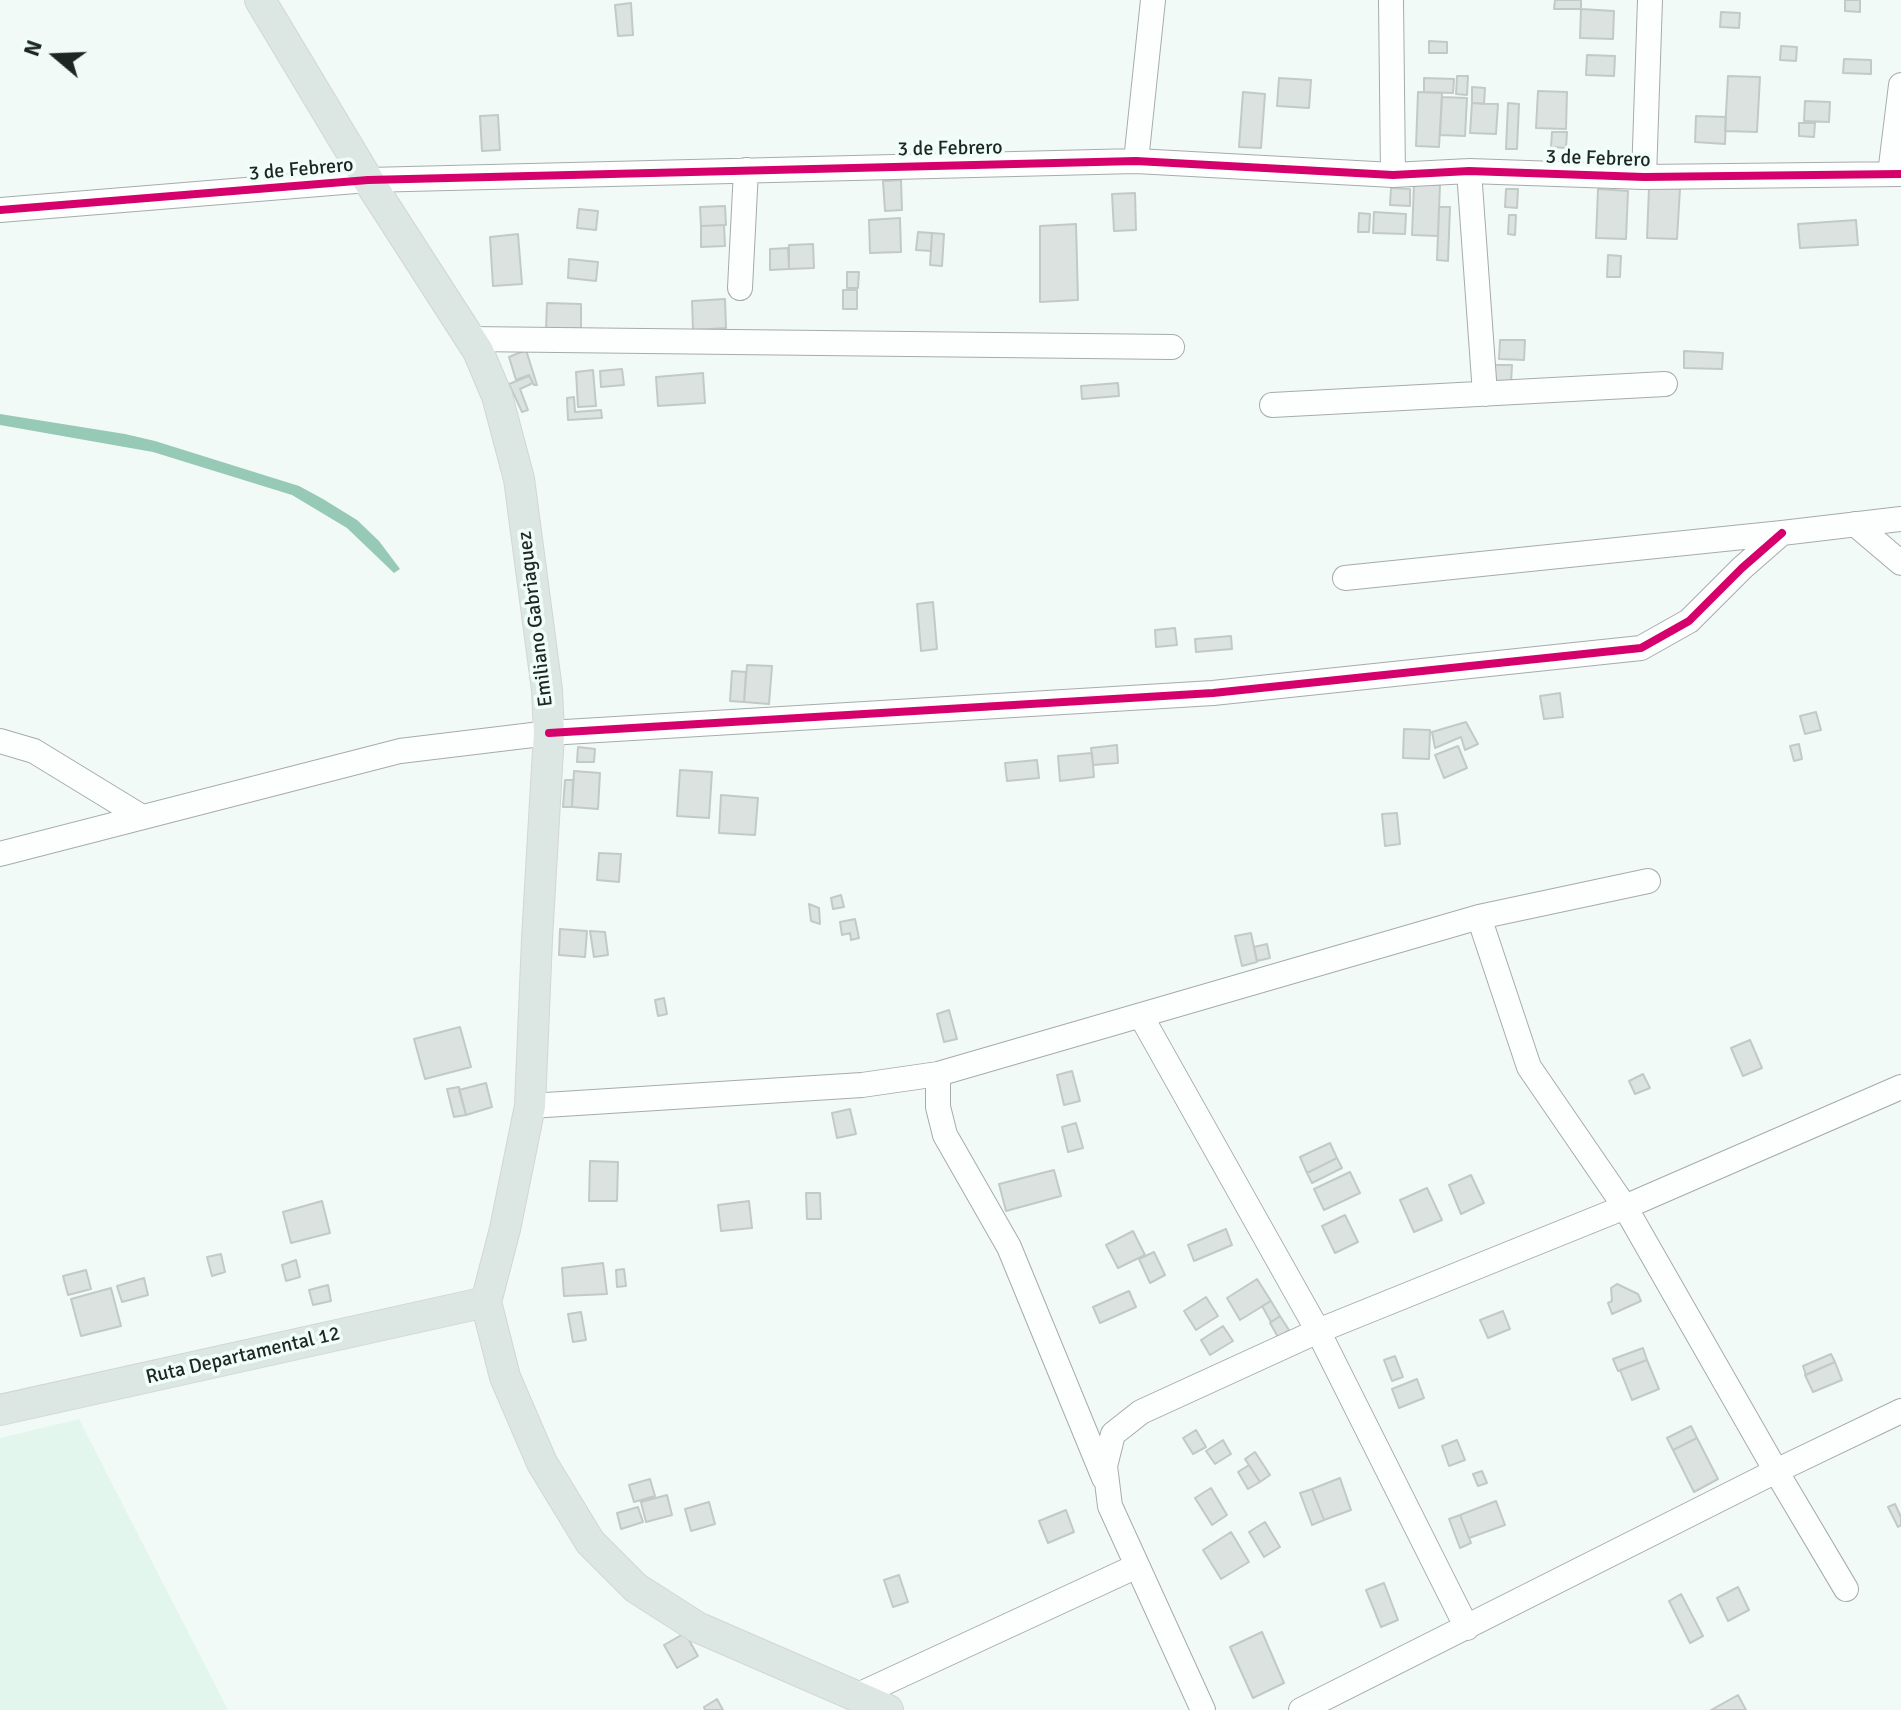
<!DOCTYPE html>
<style>
body{margin:0}
#map{position:relative;width:1901px;height:1710px;overflow:hidden;background:#f2faf7;font-family:Signika,sans-serif}
canvas{display:block}
.north{position:absolute;left:16px;top:16px;width:80px;height:80px;-webkit-text-stroke:6px #effef8;paint-order:stroke;rotate:289deg;font-size:22px;font-weight:700;line-height:32px;text-align:center;color:#1e2522}
.north::after{content:'';display:block;margin:auto;width:28px;height:36px;background:#1e2522;clip-path:polygon(50% 0,100% 100%,50% 72%,0 100%)}
</style>
<div id="map">
<canvas width="1901" height="1710"></canvas>
<div class="north">N</div>
</div>
<script>
const ctx = document.querySelector('canvas').getContext('2d');
ctx.lineJoin = 'round';
function fill(path, color) { ctx.fillStyle = color; ctx.fill(path, 'evenodd'); }
function strokePath(path, color, width, dash) { ctx.strokeStyle = color; ctx.lineWidth = width; ctx.lineCap = dash ? 'butt' : 'round'; ctx.setLineDash(dash || []); ctx.stroke(path); }
function label(font, color, halo, rows, align = 'center') {
  ctx.font = font + ' Signika,sans-serif'; ctx.lineWidth = 7; ctx.setLineDash([]); ctx.textBaseline = 'middle'; ctx.strokeStyle = halo; ctx.fillStyle = color; for (const [text, x, y, turn = 0] of rows) {
    ctx.save(); ctx.translate(x, y); ctx.rotate((+turn || 0) * Math.PI / 180); ctx.textAlign = isNaN(turn) ? turn : align; if (halo) ctx.strokeText(text, 0, 0); ctx.fillText(text, 0, 0); ctx.restore();
  }
}
fill(new Path2D(`
 M 79,1419 L 228,1710 L 0,1710 L 0,1438 Z`), '#e3f6ee');
fill(new Path2D(`
 M 0,414 L 125,434 L 155,441 L 299,486 L 323,499 L 357,520 L 379,541 L 400,569 L 394,573 L 347,528 L 292,495 L 153,452 L 0,425 Z`), '#97c9b7');
const building = new Path2D(`
 M 1555,0 L 1581,0 L 1581,9 L 1554,9 Z
 M 1845,0 L 1860,0 L 1860,12 L 1845,11 Z
 M 631,3 L 633,35 L 618,36 L 615,5 Z
 M 1581,9 L 1614,11 L 1613,39 L 1580,38 Z
 M 1721,12 L 1740,13 L 1739,28 L 1720,27 Z
 M 1429,41 L 1447,42 L 1447,53 L 1429,53 Z
 M 1781,46 L 1797,47 L 1796,61 L 1780,60 Z
 M 1587,55 L 1615,56 L 1614,76 L 1586,75 Z
 M 1844,59 L 1871,60 L 1871,74 L 1843,73 Z
 M 1457,76 L 1468,76 L 1467,95 L 1456,94 Z
 M 1728,76 L 1760,77 L 1757,132 L 1725,131 Z
 M 1279,78 L 1311,80 L 1309,108 L 1277,106 Z
 M 1424,78 L 1454,79 L 1453,93 L 1424,92 Z
 M 1472,87 L 1485,88 L 1484,104 L 1472,103 Z
 M 1538,91 L 1567,92 L 1566,129 L 1536,128 Z
 M 1243,92 L 1265,94 L 1261,148 L 1239,147 Z
 M 1418,92 L 1442,93 L 1439,147 L 1416,146 Z
 M 1442,97 L 1467,98 L 1465,136 L 1440,135 Z
 M 1805,101 L 1830,102 L 1829,122 L 1804,121 Z
 M 1472,103 L 1498,104 L 1496,134 L 1470,133 Z
 M 1508,103 L 1519,104 L 1517,149 L 1506,149 Z
 M 498,115 L 500,150 L 482,151 L 480,116 Z
 M 1696,116 L 1726,117 L 1725,144 L 1695,142 Z
 M 1799,123 L 1815,123 L 1814,137 L 1799,136 Z
 M 1552,132 L 1567,132 L 1566,148 L 1551,147 Z
 M 901,180 L 902,210 L 885,211 L 883,181 Z
 M 1414,184 L 1440,185 L 1438,236 L 1412,235 Z
 M 1391,188 L 1410,189 L 1410,206 L 1390,205 Z
 M 1649,188 L 1680,189 L 1677,239 L 1647,238 Z
 M 1506,189 L 1518,189 L 1517,208 L 1505,207 Z
 M 1598,189 L 1628,191 L 1626,239 L 1596,238 Z
 M 1135,193 L 1136,230 L 1114,231 L 1112,194 Z
 M 725,206 L 726,225 L 701,226 L 700,207 Z
 M 1439,207 L 1450,207 L 1448,261 L 1437,260 Z
 M 579,209 L 598,211 L 596,230 L 577,228 Z
 M 1374,212 L 1406,214 L 1405,234 L 1373,233 Z
 M 1359,213 L 1370,214 L 1369,232 L 1358,232 Z
 M 1509,215 L 1516,215 L 1515,235 L 1508,234 Z
 M 900,218 L 901,252 L 870,253 L 869,220 Z
 M 1856,220 L 1858,245 L 1800,248 L 1798,224 Z
 M 1076,224 L 1078,300 L 1040,302 L 1040,226 Z
 M 724,225 L 725,246 L 701,247 L 701,226 Z
 M 918,232 L 932,233 L 931,251 L 916,250 Z
 M 932,233 L 944,234 L 942,266 L 930,265 Z
 M 518,234 L 522,284 L 493,286 L 490,237 Z
 M 813,244 L 814,268 L 789,269 L 789,245 Z
 M 788,248 L 789,269 L 770,270 L 770,249 Z
 M 1608,255 L 1621,256 L 1620,277 L 1607,277 Z
 M 569,259 L 598,262 L 596,281 L 568,278 Z
 M 847,272 L 859,272 L 858,288 L 847,288 Z
 M 843,290 L 857,290 L 857,309 L 843,309 Z
 M 725,299 L 726,328 L 693,330 L 692,301 Z
 M 547,303 L 581,304 L 581,331 L 546,330 Z
 M 1500,340 L 1525,340 L 1524,360 L 1499,359 Z
 M 526,350 L 537,385 L 534,385 L 529,375 L 516,380 L 509,357 Z
 M 1684,351 L 1723,353 L 1722,369 L 1684,368 Z
 M 1487,365 L 1512,365 L 1511,384 L 1487,383 Z
 M 622,369 L 624,385 L 601,387 L 600,371 Z
 M 593,370 L 596,406 L 578,407 L 576,372 Z
 M 703,373 L 705,403 L 658,406 L 656,377 Z
 M 529,376 L 533,383 L 520,389 L 528,410 L 522,412 L 509,384 Z
 M 1118,383 L 1119,396 L 1082,399 L 1081,386 Z
 M 574,397 L 575,412 L 601,410 L 602,418 L 568,420 L 567,398 Z
 M 933,602 L 937,649 L 921,651 L 917,604 Z
 M 1175,628 L 1177,645 L 1156,647 L 1155,630 Z
 M 1231,636 L 1232,649 L 1196,652 L 1195,639 Z
 M 747,665 L 772,666 L 769,704 L 744,702 Z
 M 732,671 L 746,672 L 744,702 L 730,701 Z
 M 1560,693 L 1563,717 L 1544,719 L 1540,696 Z
 M 1816,712 L 1821,730 L 1805,734 L 1800,716 Z
 M 1466,722 L 1478,744 L 1465,750 L 1461,737 L 1435,748 L 1432,732 Z
 M 1404,729 L 1430,730 L 1429,759 L 1403,758 Z
 M 1799,744 L 1802,759 L 1794,761 L 1790,746 Z
 M 1117,745 L 1118,763 L 1093,765 L 1091,748 Z
 M 1458,746 L 1467,768 L 1444,778 L 1435,755 Z
 M 578,747 L 595,749 L 594,762 L 577,762 Z
 M 1092,753 L 1094,777 L 1060,781 L 1058,756 Z
 M 1037,760 L 1039,778 L 1007,781 L 1005,763 Z
 M 680,770 L 712,772 L 709,818 L 677,816 Z
 M 574,771 L 600,773 L 598,809 L 572,807 Z
 M 565,780 L 573,780 L 572,807 L 563,807 Z
 M 721,795 L 758,798 L 755,835 L 719,833 Z
 M 1397,813 L 1400,844 L 1385,846 L 1382,814 Z
 M 599,853 L 621,854 L 619,882 L 597,880 Z
 M 841,895 L 844,907 L 833,909 L 831,898 Z
 M 809,904 L 819,908 L 820,924 L 811,921 Z
 M 855,919 L 859,938 L 851,940 L 850,933 L 842,935 L 840,922 Z
 M 560,929 L 587,931 L 585,957 L 559,955 Z
 M 590,931 L 605,932 L 608,955 L 594,957 Z
 M 1251,933 L 1257,962 L 1242,966 L 1235,936 Z
 M 1267,944 L 1270,958 L 1257,961 L 1254,947 Z
 M 664,998 L 667,1014 L 658,1016 L 655,1000 Z
 M 949,1010 L 957,1039 L 944,1042 L 937,1014 Z
 M 460,1027 L 471,1067 L 425,1079 L 414,1039 Z
 M 1750,1040 L 1762,1068 L 1743,1076 L 1731,1048 Z
 M 1072,1071 L 1080,1101 L 1064,1105 L 1057,1075 Z
 M 1643,1074 L 1650,1088 L 1635,1094 L 1629,1081 Z
 M 486,1083 L 492,1107 L 466,1115 L 459,1090 Z
 M 459,1087 L 466,1115 L 454,1117 L 447,1089 Z
 M 850,1109 L 856,1134 L 837,1138 L 832,1113 Z
 M 1076,1123 L 1083,1148 L 1068,1152 L 1062,1127 Z
 M 1330,1143 L 1337,1158 L 1307,1173 L 1300,1157 Z
 M 1337,1158 L 1342,1168 L 1312,1183 L 1307,1173 Z
 M 590,1161 L 618,1162 L 617,1201 L 589,1201 Z
 M 1054,1170 L 1061,1196 L 1006,1211 L 999,1184 Z
 M 1350,1172 L 1360,1193 L 1324,1210 L 1314,1189 Z
 M 1471,1175 L 1484,1203 L 1461,1214 L 1449,1185 Z
 M 1427,1188 L 1442,1220 L 1414,1232 L 1400,1200 Z
 M 806,1193 L 820,1193 L 821,1219 L 807,1219 Z
 M 322,1201 L 330,1233 L 291,1243 L 283,1212 Z
 M 749,1201 L 752,1228 L 721,1231 L 718,1205 Z
 M 1345,1215 L 1358,1242 L 1335,1253 L 1322,1226 Z
 M 1226,1229 L 1232,1245 L 1194,1261 L 1188,1245 Z
 M 1133,1231 L 1145,1255 L 1118,1268 L 1106,1245 Z
 M 1154,1252 L 1165,1275 L 1150,1283 L 1139,1259 Z
 M 221,1254 L 225,1272 L 212,1276 L 207,1257 Z
 M 296,1260 L 300,1277 L 286,1281 L 282,1265 Z
 M 603,1263 L 607,1294 L 564,1296 L 562,1268 Z
 M 624,1269 L 626,1286 L 617,1287 L 616,1270 Z
 M 86,1270 L 91,1289 L 68,1295 L 63,1276 Z
 M 144,1278 L 148,1295 L 122,1302 L 117,1286 Z
 M 1257,1279 L 1271,1301 L 1240,1320 L 1227,1298 Z
 M 1617,1284 L 1638,1294 L 1641,1301 L 1612,1314 L 1608,1303 L 1612,1301 L 1611,1288 Z
 M 328,1285 L 331,1301 L 313,1305 L 309,1290 Z
 M 111,1288 L 121,1326 L 81,1336 L 71,1299 Z
 M 1129,1291 L 1136,1307 L 1100,1323 L 1093,1307 Z
 M 1206,1297 L 1218,1316 L 1196,1330 L 1184,1311 Z
 M 1271,1301 L 1280,1316 L 1271,1322 L 1262,1306 Z
 M 1503,1311 L 1510,1329 L 1488,1338 L 1480,1320 Z
 M 581,1312 L 586,1340 L 573,1342 L 568,1314 Z
 M 1280,1316 L 1289,1330 L 1278,1337 L 1270,1323 Z
 M 1223,1326 L 1233,1341 L 1210,1355 L 1201,1340 Z
 M 1643,1348 L 1647,1360 L 1618,1371 L 1613,1359 Z
 M 1831,1354 L 1835,1362 L 1806,1375 L 1803,1366 Z
 M 1395,1356 L 1403,1377 L 1392,1381 L 1384,1360 Z
 M 1647,1360 L 1659,1389 L 1632,1400 L 1620,1370 Z
 M 1835,1362 L 1842,1380 L 1813,1392 L 1805,1375 Z
 M 1417,1379 L 1424,1398 L 1399,1408 L 1392,1389 Z
 M 1691,1426 L 1697,1438 L 1673,1450 L 1667,1438 Z
 M 1196,1430 L 1206,1447 L 1193,1454 L 1183,1438 Z
 M 1697,1438 L 1718,1479 L 1694,1492 L 1673,1450 Z
 M 1223,1440 L 1231,1454 L 1215,1464 L 1206,1451 Z
 M 1457,1440 L 1465,1460 L 1449,1466 L 1442,1446 Z
 M 1255,1452 L 1270,1475 L 1260,1482 L 1245,1459 Z
 M 1249,1465 L 1260,1482 L 1248,1489 L 1238,1472 Z
 M 1482,1471 L 1487,1483 L 1478,1486 L 1473,1474 Z
 M 1340,1478 L 1351,1510 L 1324,1520 L 1312,1489 Z
 M 650,1479 L 655,1496 L 634,1502 L 629,1485 Z
 M 1211,1488 L 1227,1515 L 1212,1525 L 1195,1498 Z
 M 1312,1489 L 1324,1520 L 1312,1525 L 1300,1493 Z
 M 667,1495 L 672,1515 L 646,1522 L 641,1502 Z
 M 1496,1501 L 1505,1525 L 1469,1538 L 1460,1515 Z
 M 709,1502 L 715,1524 L 691,1531 L 685,1509 Z
 M 1895,1504 L 1901,1517 L 1901,1525 L 1898,1527 L 1888,1507 Z
 M 638,1507 L 643,1522 L 621,1529 L 617,1513 Z
 M 1066,1510 L 1074,1532 L 1048,1543 L 1039,1521 Z
 M 1460,1515 L 1471,1543 L 1460,1548 L 1449,1519 Z
 M 1265,1522 L 1280,1547 L 1264,1557 L 1249,1532 Z
 M 1231,1532 L 1249,1562 L 1221,1579 L 1203,1550 Z
 M 899,1575 L 908,1602 L 893,1607 L 884,1580 Z
 M 1384,1583 L 1398,1620 L 1381,1627 L 1366,1590 Z
 M 1738,1587 L 1749,1610 L 1728,1621 L 1717,1598 Z
 M 1681,1594 L 1703,1636 L 1690,1643 L 1669,1601 Z
 M 1262,1632 L 1284,1683 L 1253,1698 L 1230,1647 Z
 M 685,1633 L 698,1656 L 677,1668 L 664,1645 Z
 M 1738,1695 L 1746,1710 L 1711,1710 Z
 M 717,1699 L 723,1710 L 705,1710 L 704,1707 Z`);
fill(building, '#dbe2df');
strokePath(building, '#c2cac7', 2);
const minor = new Path2D(`
 M 1391,0 L 1393,175
 M 1136,161 L 1153,0
 M 1469,171 L 1485,394
 M 1890,174 L 1901,85
 M 1644,177 L 1650,0
 M 0,210 L 368,180 L 1136,161 L 1393,175 L 1469,171 L 1644,177 L 1901,174
 M 740,288 L 746,170
 M 470,339 L 1172,347
 M 1272,405 L 1665,384
 M 1855,524 L 1901,563
 M 1345,578 L 1782,533 L 1901,519
 M 0,741 L 34,751 L 142,817
 M 0,854 L 400,751 L 549,733 L 1213,693 L 1641,648 L 1689,621 L 1742,568 L 1782,533
 M 1479,917 L 1529,1067 L 1625,1207 L 1776,1471 L 1846,1589
 M 1141,1016 L 1318,1331 L 1467,1628
 M 938,1074 L 938,1107 L 945,1135 L 1009,1247 L 1104,1478
 M 530,1106 L 862,1085 L 938,1074 L 1479,917 L 1648,881
 M 856,1696 L 1137,1566
 M 1203,1710 L 1110,1506 L 1105,1466 L 1113,1434 L 1141,1412 L 1318,1331 L 1625,1207 L 1901,1087
 M 1301,1710 L 1776,1471 L 1901,1411`);
const major = new Path2D(`
 M 260,0 L 368,180 L 478,351 L 497,396 L 519,479 L 547,690 L 549,733 L 537,939 L 530,1106 L 505,1229 L 486,1302 L 505,1377 L 542,1463 L 590,1542 L 636,1588 L 697,1627 L 888,1710
 M 0,1410 L 486,1302`);
strokePath(minor, '#a6acaa', 26);
strokePath(major, '#d2d6d4', 32);
strokePath(minor, '#fdfefe', 24);
strokePath(major, '#dce7e3', 30);
strokePath(new Path2D(`
 M 0,210 L 368,180 L 1136,161 L 1393,175 L 1469,171 L 1644,177 L 1901,174
 M 549,733 L 1213,693 L 1641,648 L 1689,621 L 1742,568 L 1782,533`), '#d6006c', 8);
label('20px', '#1e2522', '#effef8', [
 ["3 de Febrero",950,149,-1],
 ["3 de Febrero",1598,159,2],
 ["3 de Febrero",301,170,-5],
 ["Emiliano Gabriaguez",536,619,-97],
 ["Ruta Departamental 12",243,1356,-13]
]);
</script>
